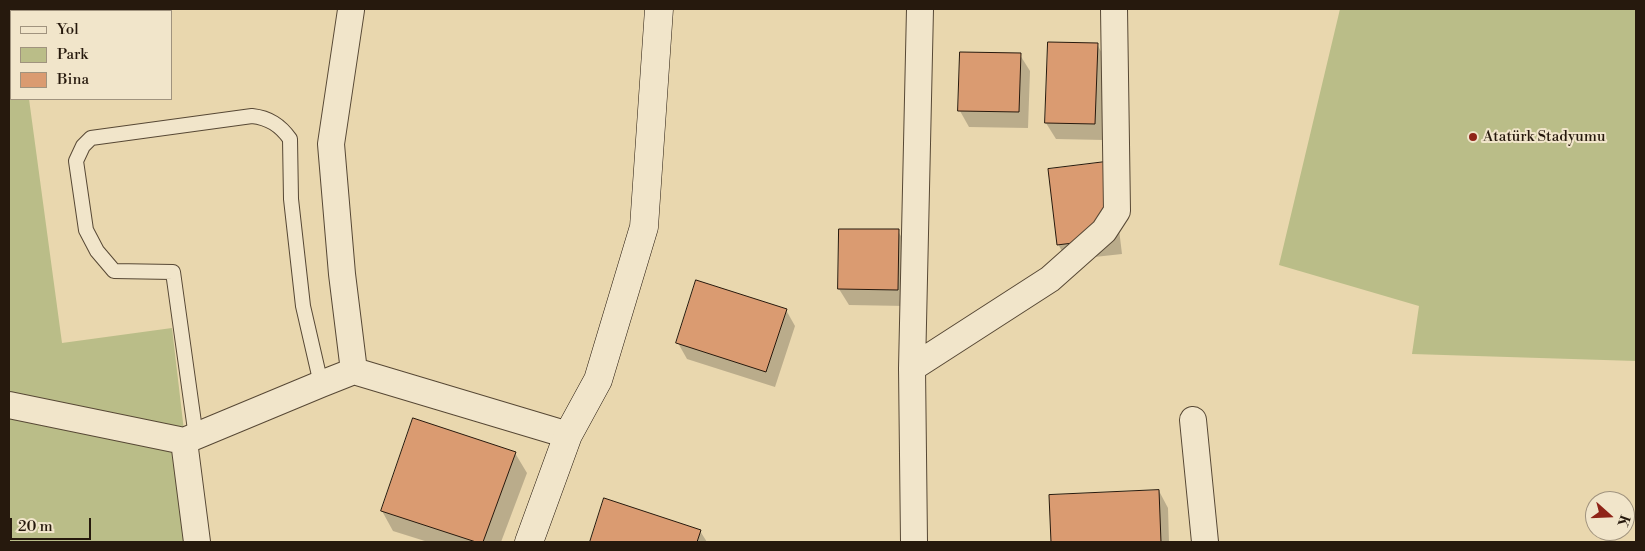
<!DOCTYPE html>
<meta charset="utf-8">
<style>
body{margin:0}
#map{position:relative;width:1645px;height:551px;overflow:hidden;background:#e9d7ae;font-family:"Libre Bodoni",serif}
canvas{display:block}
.frame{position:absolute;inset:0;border:10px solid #26190d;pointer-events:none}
.legend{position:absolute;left:10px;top:10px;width:162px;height:90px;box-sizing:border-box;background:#f1e5ca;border:1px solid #a0937e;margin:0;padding:6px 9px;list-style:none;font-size:15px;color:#26190d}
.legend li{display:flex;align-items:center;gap:10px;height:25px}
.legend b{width:25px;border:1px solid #a0937e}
.north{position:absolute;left:1585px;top:491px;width:50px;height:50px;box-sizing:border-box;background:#f1e5ca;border:1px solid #a0937e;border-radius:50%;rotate:110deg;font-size:14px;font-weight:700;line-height:20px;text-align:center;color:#26190d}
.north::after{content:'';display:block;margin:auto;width:18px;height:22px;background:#8f2418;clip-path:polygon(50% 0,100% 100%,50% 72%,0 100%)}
.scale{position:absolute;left:10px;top:518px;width:81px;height:22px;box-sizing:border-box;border:2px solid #26190d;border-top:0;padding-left:6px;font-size:15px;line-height:18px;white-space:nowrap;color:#26190d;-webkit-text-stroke:4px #f1e5ca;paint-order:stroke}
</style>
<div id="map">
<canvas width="1645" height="551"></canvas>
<div class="frame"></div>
<ul class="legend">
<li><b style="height:6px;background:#f1e5ca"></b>Yol</li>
<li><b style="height:14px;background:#babd88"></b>Park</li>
<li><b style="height:14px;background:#da9b71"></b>Bina</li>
</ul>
<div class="north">K</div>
<div class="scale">20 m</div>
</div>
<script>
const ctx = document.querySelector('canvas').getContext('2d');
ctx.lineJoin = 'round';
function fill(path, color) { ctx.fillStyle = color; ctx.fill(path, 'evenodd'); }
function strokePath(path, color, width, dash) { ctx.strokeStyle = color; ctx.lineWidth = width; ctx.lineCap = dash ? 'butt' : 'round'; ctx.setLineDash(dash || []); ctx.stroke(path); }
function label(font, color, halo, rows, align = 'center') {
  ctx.font = font + ' "Libre Bodoni",serif'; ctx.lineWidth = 4; ctx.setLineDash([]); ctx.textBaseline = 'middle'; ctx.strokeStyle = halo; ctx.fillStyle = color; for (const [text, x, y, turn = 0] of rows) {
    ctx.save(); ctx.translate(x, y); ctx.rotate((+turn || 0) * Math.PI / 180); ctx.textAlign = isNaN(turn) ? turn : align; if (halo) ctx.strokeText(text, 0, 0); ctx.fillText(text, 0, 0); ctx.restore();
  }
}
fill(new Path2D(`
 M 1340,9 L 1636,9 L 1636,361 L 1412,354 L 1419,306 L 1279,265 Z
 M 9,84 L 11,84 L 11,99 L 29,99 L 62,343 L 172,328 L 197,542 L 9,542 Z`), '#babd88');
fill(new Path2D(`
 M 1097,44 L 1106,61 L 1104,140 L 1056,139 L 1046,123 Z
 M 1020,55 L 1030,71 L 1028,128 L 969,127 L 960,111 Z
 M 1113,180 L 1122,254 L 1067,260 L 1058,244 Z
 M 898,231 L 907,247 L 906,306 L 849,305 L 839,289 Z
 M 786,310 L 795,326 L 775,387 L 687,359 L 678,343 Z
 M 515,453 L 527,473 L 501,542 L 428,542 L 393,531 L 382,511 Z
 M 1159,491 L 1168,508 L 1169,542 L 1052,542 L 1050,496 Z
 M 605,500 L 700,531 L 707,542 L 591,542 Z`), '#0003');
const building = new Path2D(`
 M 1048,42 L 1098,43 L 1095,124 L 1045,123 Z
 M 960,52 L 1021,53 L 1019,112 L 958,111 Z
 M 1105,162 L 1113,238 L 1057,245 L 1048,169 Z
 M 839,229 L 899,229 L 898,290 L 838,289 Z
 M 696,280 L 787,309 L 766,372 L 676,343 Z
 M 413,418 L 516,452 L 483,542 L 476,542 L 381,511 Z
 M 1159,490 L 1161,542 L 1051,542 L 1049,495 Z
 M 604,498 L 701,530 L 697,542 L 590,542 Z`);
fill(building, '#da9b71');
strokePath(building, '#26190d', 1);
const service = new Path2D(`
 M 196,437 L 173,272 L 114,271 L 97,251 L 86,230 L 76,161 L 83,146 L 91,138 L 252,116 C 269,118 280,125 290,139 L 291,199 L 303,306 L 321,384`);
const minor = new Path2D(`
 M 351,10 L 331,144 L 342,274 L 354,371
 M 912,368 L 1050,279 L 1104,231 L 1117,211 L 1114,9
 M 9,405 L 184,441 L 197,542
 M 1193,420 L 1205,542
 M 184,441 L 321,384 L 354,371 L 568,435
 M 914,542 L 912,368 L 920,9`);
const secondary = new Path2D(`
 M 529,542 L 568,435 L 598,380 L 644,227 L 659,9`);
strokePath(service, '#574835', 16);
strokePath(minor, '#574835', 28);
strokePath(secondary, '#26190d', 29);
strokePath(service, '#f1e5ca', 14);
strokePath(minor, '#f1e5ca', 26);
strokePath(secondary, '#f1e5ca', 28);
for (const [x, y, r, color] of [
 [1473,137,5,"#8f2418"]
]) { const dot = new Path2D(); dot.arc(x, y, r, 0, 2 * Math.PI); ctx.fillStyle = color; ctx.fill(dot); strokePath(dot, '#f1e5ca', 2); }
label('15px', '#26190d', '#f1e5ca', [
 ["Atatürk Stadyumu",1483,137]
], 'left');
</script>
